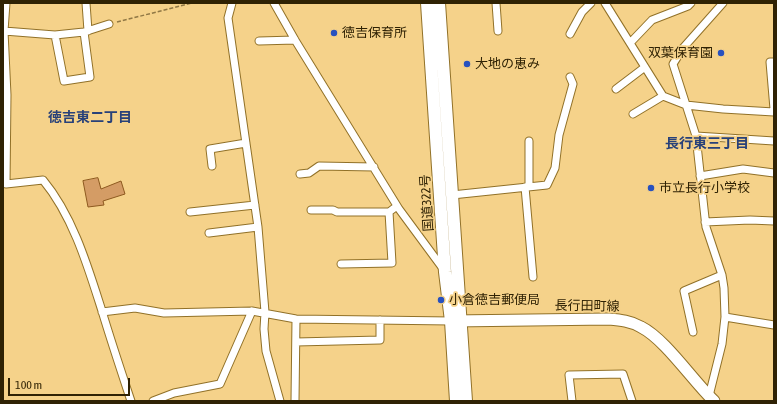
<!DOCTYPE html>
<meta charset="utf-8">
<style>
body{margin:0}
#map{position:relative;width:777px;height:404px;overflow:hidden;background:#f5d28a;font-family:"Asap Condensed",sans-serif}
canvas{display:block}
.frame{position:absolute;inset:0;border:4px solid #2f2204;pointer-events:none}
.scale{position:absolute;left:8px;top:378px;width:122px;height:18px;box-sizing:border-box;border:2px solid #2f2204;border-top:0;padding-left:5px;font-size:12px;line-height:14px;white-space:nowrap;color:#2f2204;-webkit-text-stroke:3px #f5d28a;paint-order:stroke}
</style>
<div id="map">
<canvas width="777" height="404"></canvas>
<div class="frame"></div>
<div class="scale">100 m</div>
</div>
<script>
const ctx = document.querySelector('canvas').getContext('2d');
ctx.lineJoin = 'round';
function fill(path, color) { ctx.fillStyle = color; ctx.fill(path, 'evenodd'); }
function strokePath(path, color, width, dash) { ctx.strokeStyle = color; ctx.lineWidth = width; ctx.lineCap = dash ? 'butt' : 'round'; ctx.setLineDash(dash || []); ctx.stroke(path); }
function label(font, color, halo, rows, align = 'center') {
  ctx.font = font + ' "Asap Condensed","Noto Sans JP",sans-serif'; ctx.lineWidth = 3.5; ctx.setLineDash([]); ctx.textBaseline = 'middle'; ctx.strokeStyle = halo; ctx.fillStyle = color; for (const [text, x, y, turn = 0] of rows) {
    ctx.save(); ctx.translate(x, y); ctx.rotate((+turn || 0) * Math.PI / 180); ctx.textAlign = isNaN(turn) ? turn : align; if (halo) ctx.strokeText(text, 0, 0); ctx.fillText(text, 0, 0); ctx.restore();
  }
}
const building = new Path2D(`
 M 98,178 L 101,189 L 121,181 L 125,194 L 103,201 L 104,205 L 88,207 L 83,181 Z`);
fill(building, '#d49c65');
strokePath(building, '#8d591f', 1);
const minor = new Path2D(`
 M 6,3 L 4,31 L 7,95 L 6,184 L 43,180 C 73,216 88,267 102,311 C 111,341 121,371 131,401
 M 86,3 L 88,31
 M 232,3 L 228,18 L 258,227 L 265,312 L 264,329 L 266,351 L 280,401
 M 274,3 L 295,40 L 399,209 L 444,270
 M 496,3 L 498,31
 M 605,3 L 663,96 L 686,105 L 723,109 L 774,112
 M 4,31 L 55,35 L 84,32 L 109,24
 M 570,34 L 582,12 L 591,3
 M 55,35 L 64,81 L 90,77 L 84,32
 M 259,41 L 295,40
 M 630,43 L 652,20 L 688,6 L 691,3
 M 774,62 L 770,62 L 774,109
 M 616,89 L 645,67
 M 633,114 L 663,96
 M 696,136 L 774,141
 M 212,166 L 210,149 L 246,143
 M 300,174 L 309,173 L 319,166 L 374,167
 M 700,176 L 743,169 L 774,173
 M 525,187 L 533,277
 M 529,187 L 529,141
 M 452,195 L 547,185 L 555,168 L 559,135 L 573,84 L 570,77
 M 311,210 L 333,210 L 337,212 L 389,212
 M 190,212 L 255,205
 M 705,222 L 750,220 L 774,221
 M 209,233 L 258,227
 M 341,264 L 392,263 L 389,212 L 397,206
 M 102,312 L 135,308 L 164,313 L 252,311 L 296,319 L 451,321
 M 725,317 L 774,325
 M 693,332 L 684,291 L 722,275
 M 296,342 L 380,340 L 380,320
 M 709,396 L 722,344 L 725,317 L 724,288 L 722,275 L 706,227 L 696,136 L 673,64 L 683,48 L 723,3
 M 153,401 L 174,393 L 220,384 L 252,311
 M 295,401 L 296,319
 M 572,401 L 569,375 L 623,374 L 632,401`);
const primary = new Path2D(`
 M 452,321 L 609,319 C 620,320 631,321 641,327 C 665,339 693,381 714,401`);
const trunk = new Path2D(`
 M 427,3 L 445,272 L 451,321 L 456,401
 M 439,3 L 466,401`);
strokePath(minor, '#917128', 9);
strokePath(primary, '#917128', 13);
strokePath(trunk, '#917128', 14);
strokePath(new Path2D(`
 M 117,22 L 192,3`), '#907845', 1.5, [4, 2]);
strokePath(minor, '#fff', 7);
strokePath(primary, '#fff', 11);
strokePath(trunk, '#fff', 12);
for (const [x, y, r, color] of [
 [334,33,4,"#2751bf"],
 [721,53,4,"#2751bf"],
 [467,64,4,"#2751bf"],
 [651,188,4,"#2751bf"],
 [441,300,4,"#2751bf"]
]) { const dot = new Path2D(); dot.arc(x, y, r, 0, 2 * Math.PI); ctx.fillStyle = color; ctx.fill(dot); strokePath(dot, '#f5d28a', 1.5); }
label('13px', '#2f2204', '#f5d28a', [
 ["徳吉保育所",342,33],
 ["双葉保育園",713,53,"right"],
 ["大地の恵み",475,64],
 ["市立長行小学校",659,188],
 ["小倉徳吉郵便局",449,300]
], 'left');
label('13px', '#2f2204', '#f5d28a', [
 ["国道322号",427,203,-94],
 ["長行田町線",587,306,1]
]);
label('bold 14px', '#284179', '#f5d28a', [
 ["徳吉東二丁目",90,118],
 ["長行東三丁目",707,144]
]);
</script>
